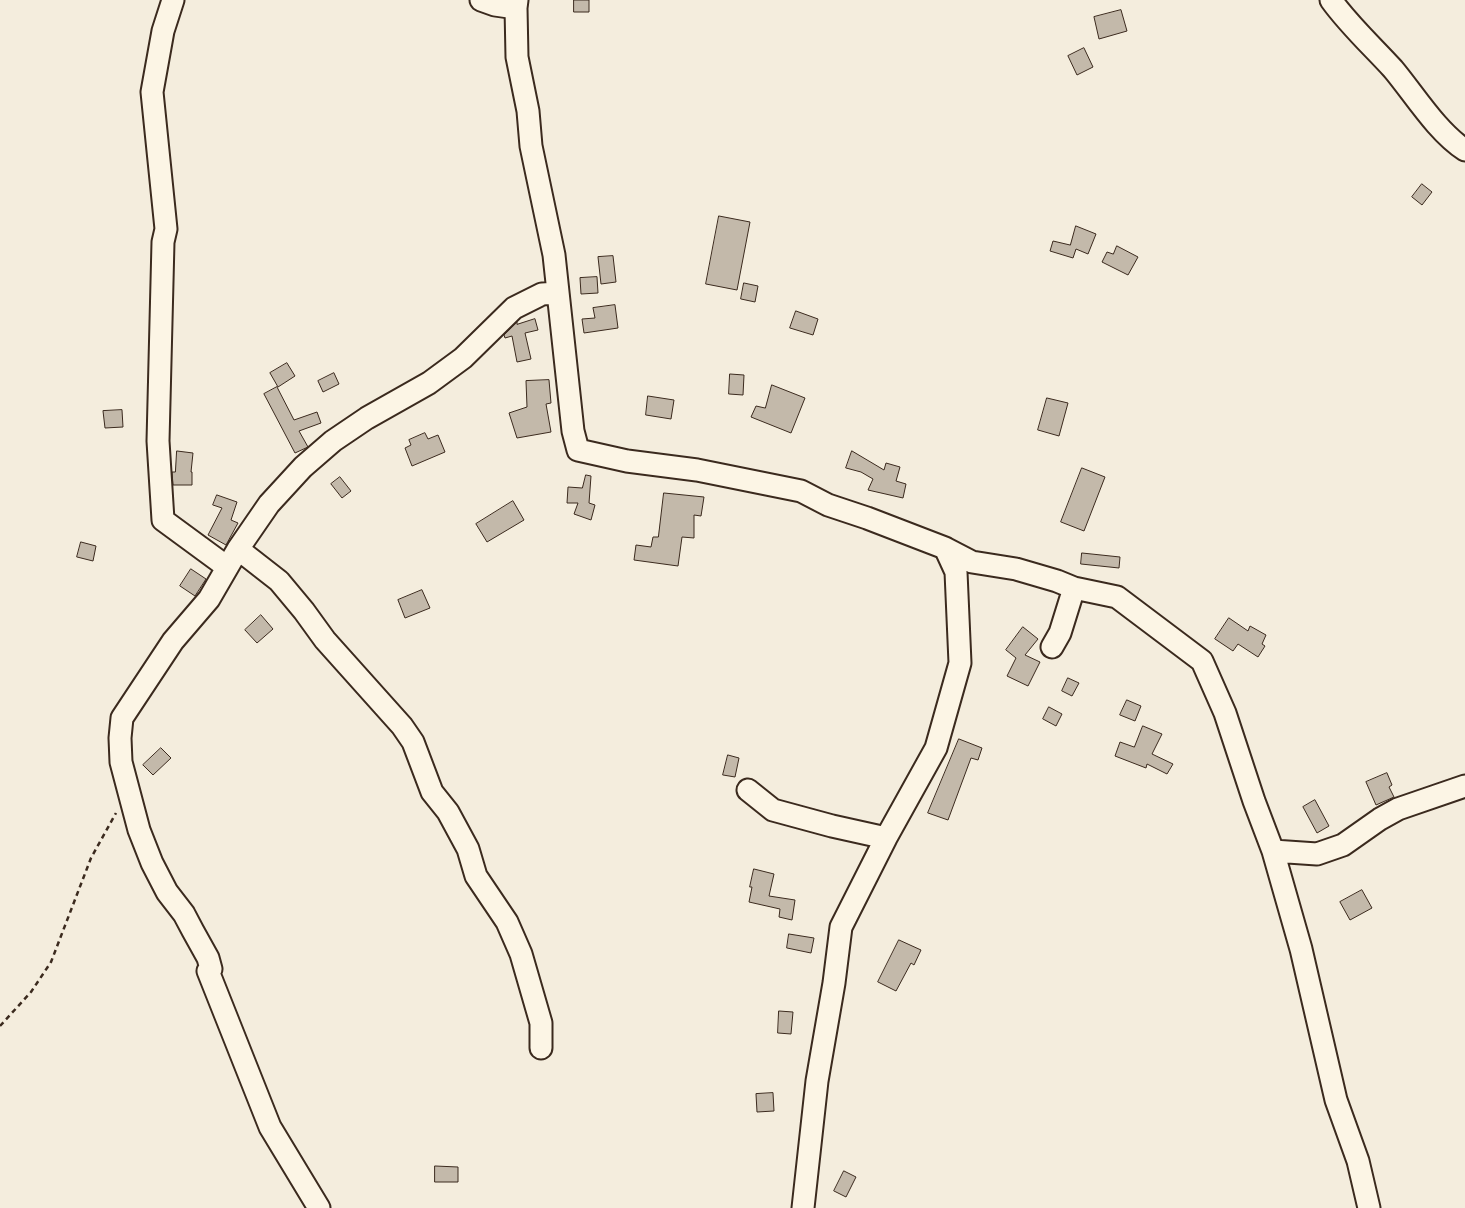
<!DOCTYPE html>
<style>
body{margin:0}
canvas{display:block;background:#f4eddd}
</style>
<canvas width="1465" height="1208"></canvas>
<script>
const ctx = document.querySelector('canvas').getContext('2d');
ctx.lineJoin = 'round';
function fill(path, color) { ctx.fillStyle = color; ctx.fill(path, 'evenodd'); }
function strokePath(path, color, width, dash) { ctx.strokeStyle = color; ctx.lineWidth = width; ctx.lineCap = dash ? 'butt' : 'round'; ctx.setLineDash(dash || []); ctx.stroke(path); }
const building = new Path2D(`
 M 574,0 L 589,0 L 589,12 L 574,12 Z
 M 1121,10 L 1127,31 L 1099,39 L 1094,17 Z
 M 1084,48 L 1093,67 L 1077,75 L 1068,56 Z
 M 1422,184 L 1432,192 L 1422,205 L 1412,197 Z
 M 719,216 L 750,222 L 737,290 L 706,284 Z
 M 1076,226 L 1096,234 L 1088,254 L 1076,249 L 1073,258 L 1050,251 L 1053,241 L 1070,245 Z
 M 1117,246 L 1138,257 L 1128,275 L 1102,262 L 1107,252 L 1113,254 Z
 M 613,256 L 616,282 L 601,284 L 598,257 Z
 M 597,277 L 598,293 L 581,294 L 580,278 Z
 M 744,283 L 758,286 L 755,302 L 741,299 Z
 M 615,305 L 618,328 L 584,333 L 582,319 L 595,318 L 593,308 Z
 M 796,311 L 818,319 L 813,335 L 790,328 Z
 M 535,319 L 538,330 L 525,333 L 531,359 L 517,362 L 512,336 L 505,338 L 504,335 L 517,322 L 517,324 Z
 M 287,363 L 295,376 L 278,387 L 270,373 Z
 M 334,373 L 339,384 L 323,392 L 318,381 Z
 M 730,374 L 744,375 L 743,395 L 729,394 Z
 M 549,380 L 551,403 L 546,404 L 551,432 L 517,438 L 509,413 L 527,407 L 526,381 Z
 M 772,385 L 805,398 L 791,433 L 751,417 L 756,406 L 765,408 Z
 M 277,387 L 294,420 L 317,412 L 321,423 L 299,431 L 308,447 L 295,453 L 264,394 Z
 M 648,396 L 674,400 L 671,419 L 646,415 Z
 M 1047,398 L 1068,403 L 1059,436 L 1038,430 Z
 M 122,410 L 123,427 L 105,428 L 103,411 Z
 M 425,433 L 428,439 L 438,435 L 445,452 L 412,466 L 405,448 L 411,445 L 409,440 Z
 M 177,451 L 193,453 L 191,472 L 192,472 L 192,485 L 173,485 L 172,472 L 175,472 Z
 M 852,451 L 884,470 L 886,463 L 900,467 L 896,481 L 906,484 L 903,498 L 868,490 L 873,479 L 861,472 L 846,468 Z
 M 1082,468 L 1105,477 L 1084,531 L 1061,522 Z
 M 586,475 L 591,476 L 589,503 L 595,505 L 591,520 L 574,514 L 578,503 L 567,503 L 568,487 L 582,488 Z
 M 340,477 L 351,491 L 342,498 L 331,484 Z
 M 664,493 L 704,497 L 701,516 L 694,515 L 694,538 L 682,537 L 678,566 L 634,560 L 636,545 L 651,547 L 653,537 L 658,537 Z
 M 217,495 L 237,502 L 231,520 L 238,523 L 226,545 L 208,535 L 222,508 L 213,505 Z
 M 513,501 L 524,520 L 487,542 L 476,524 Z
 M 81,542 L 96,546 L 93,561 L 77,557 Z
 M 1082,553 L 1120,557 L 1119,568 L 1081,564 Z
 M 191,569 L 206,579 L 195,596 L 180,586 Z
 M 422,590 L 430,608 L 405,618 L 398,600 Z
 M 261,615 L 273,629 L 257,643 L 245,630 Z
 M 1229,618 L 1248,631 L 1250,626 L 1266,635 L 1262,644 L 1265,646 L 1258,657 L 1238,644 L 1233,651 L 1215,639 Z
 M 1023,627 L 1038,639 L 1025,655 L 1040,662 L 1028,686 L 1007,676 L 1016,658 L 1006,650 Z
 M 1068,678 L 1079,683 L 1072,696 L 1062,691 Z
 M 1127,700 L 1141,706 L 1135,721 L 1120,715 Z
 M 1049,707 L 1062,714 L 1056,726 L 1043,719 Z
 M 1143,726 L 1162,734 L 1152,754 L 1173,764 L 1167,774 L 1147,764 L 1146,768 L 1115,756 L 1120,742 L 1134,747 Z
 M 959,739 L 982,748 L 978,760 L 971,758 L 948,820 L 928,813 Z
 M 161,748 L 171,758 L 153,775 L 143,765 Z
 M 728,755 L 739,758 L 735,777 L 723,775 Z
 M 1387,773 L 1392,785 L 1389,787 L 1394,797 L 1376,805 L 1366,782 Z
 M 1315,800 L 1329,826 L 1317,833 L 1303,807 Z
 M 754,869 L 774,874 L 769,896 L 795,900 L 792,920 L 779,917 L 780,909 L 749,902 L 752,887 L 750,887 Z
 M 1362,890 L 1372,908 L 1350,920 L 1340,902 Z
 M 789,934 L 814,938 L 811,953 L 787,948 Z
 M 899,940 L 921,950 L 914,965 L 911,963 L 896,991 L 878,982 Z
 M 779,1011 L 793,1012 L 791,1034 L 778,1033 Z
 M 773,1093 L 774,1111 L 757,1112 L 756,1094 Z
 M 435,1166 L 458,1167 L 458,1182 L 435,1182 Z
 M 844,1171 L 856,1177 L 846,1197 L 834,1191 Z`);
fill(building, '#c3b9aa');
strokePath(building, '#3b2a1e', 1);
const minor = new Path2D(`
 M 173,0 L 163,31 L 152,92 L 166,229 L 163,242 L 158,441 L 163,520 L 227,567
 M 481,0 L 495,5 L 516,8 L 517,0
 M 1331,0 C 1349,25 1372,46 1393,69 C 1414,94 1437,132 1465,150
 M 516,8 L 517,57 L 528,111 L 531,146 L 554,255 L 573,431 L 578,450 L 627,461 L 697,470 L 801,491 L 828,505 L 867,518 L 945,548 L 956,572 L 960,663 L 936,748 L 886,838 L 841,927 L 834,983 L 817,1081 L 803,1208
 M 945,548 L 972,562 L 1016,569 L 1057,581 L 1074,588 L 1117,597 L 1202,661 L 1225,713 L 1254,801 L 1273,851 L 1301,949 L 1336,1100 L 1358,1161 L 1369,1208
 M 238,549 L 279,581 L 304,611 L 325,640 L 402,726 L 413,742 L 432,792 L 448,812 L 468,849 L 476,876 L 507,922 L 521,954 L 541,1023 L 541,1048
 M 1052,647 L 1060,633 L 1074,588
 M 748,790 L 773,810 L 832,826 L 886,838
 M 1273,851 L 1317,854 L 1343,845 L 1380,819 L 1398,809 L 1465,786
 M 211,969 L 208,958 L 193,931 L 184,914 L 167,892 L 152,863 L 139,830 L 121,762 L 120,738 L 122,718 L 173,641 L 209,599 L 238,549 L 269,504 L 303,467 L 333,441 L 367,418 L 429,383 L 463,358 L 514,308 L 542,294 L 558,293
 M 208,971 L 270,1127 L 319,1208`);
strokePath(minor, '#3b2a1e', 25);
strokePath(new Path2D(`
 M 0,1026 L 31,992 L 51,962 L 91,858 L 116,813`), '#3b2a1e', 2.5, [5, 4]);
strokePath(minor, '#fcf5e5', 21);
</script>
